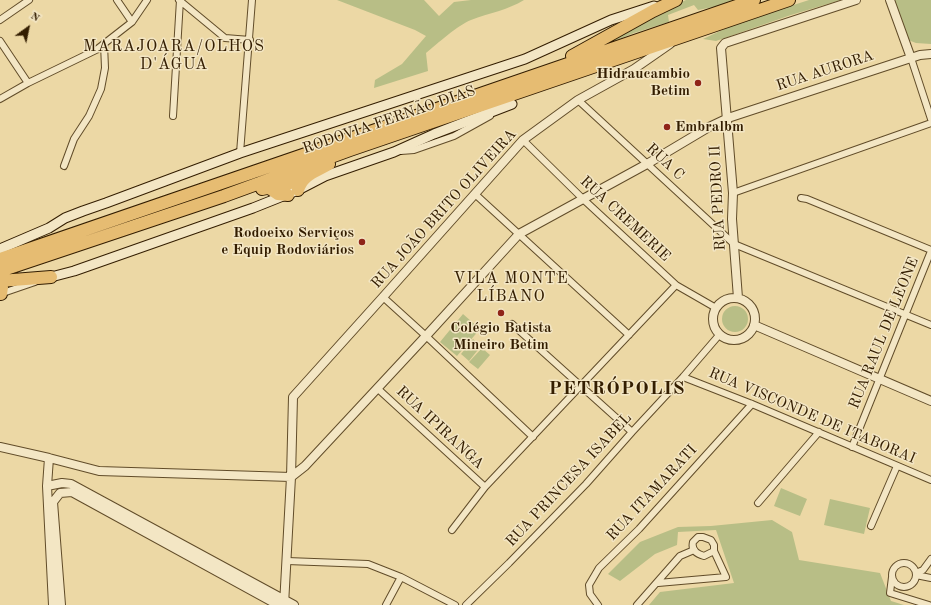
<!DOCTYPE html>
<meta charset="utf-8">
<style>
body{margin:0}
#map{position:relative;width:931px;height:605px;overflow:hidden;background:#ecd8a5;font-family:"Old Standard TT",serif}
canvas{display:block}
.north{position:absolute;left:8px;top:8px;width:40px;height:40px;-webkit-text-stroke:3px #f3e6c4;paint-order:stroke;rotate:33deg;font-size:11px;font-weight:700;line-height:16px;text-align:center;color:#331d00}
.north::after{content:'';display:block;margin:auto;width:14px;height:18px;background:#331d00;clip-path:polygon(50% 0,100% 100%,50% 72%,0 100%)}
</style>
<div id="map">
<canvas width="931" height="605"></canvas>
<div class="north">N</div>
</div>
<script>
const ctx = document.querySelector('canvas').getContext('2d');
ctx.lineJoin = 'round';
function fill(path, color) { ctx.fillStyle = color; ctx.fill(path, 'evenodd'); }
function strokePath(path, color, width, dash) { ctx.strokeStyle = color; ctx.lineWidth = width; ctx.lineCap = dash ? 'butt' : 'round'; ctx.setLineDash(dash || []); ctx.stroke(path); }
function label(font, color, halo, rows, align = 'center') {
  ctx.font = font + ' "Old Standard TT",serif'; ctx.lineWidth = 3; ctx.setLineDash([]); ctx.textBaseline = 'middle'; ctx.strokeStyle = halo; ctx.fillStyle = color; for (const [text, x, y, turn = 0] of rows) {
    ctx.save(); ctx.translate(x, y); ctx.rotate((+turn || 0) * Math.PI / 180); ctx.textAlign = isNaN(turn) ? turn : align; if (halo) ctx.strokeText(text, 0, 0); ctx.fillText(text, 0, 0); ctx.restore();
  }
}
fill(new Path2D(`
 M 337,0 L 424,0 L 439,16 L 454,2 L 471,0 L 524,0 C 508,10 489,13 471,20 C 458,25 437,44 426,53 L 428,71 L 374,88 L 375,80 L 402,64 L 426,36 L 415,30 Z
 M 686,0 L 734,0 L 719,6 L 698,10 L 694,5 L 668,15 L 669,22 L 634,33 L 612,42 L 601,44 L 645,19 Z
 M 809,0 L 841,0 L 791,15 L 716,41 L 703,39 L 735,24 Z
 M 892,0 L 931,0 L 931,44 L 916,43 L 908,40 Z
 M722 319a13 13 0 1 1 26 0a13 13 0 1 1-26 0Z
 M 463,314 L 480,329 L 457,356 L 440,342 Z
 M 473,339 L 481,346 L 469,361 L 461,354 Z
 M 482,348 L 490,355 L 478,369 L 469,362 Z
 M 781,488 L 807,499 L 800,516 L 774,506 Z
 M 830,499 L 870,508 L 864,534 L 824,525 Z
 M 772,520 L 792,532 L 799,560 L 880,573 L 891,601 L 904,605 L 649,605 L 660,592 L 734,583 L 716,530 L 678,532 L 677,545 L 655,554 L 620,581 L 608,574 L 640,542 L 678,527 L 711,526 Z`), '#b8be86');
const minor = new Path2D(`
 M 117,0 L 132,22
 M 179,0 L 225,38 L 250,40
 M 0,20 L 29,0
 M 0,41 L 28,83
 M 911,58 L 931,119
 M 0,99 L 28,83 L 96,50 L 132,22 L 147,0
 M 578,100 L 734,244 L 931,325
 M 173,116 L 180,0
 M 523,140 L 583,199 L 676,285 L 716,308
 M 401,151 L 414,150 L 454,136 L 490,116
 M 240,153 L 252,0
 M 64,166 L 74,139 L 89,116 L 101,89 L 105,68 L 104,44
 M 733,193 L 931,123
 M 475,194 L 629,335
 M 801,198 L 807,199 L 931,250
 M 0,294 L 35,282
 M 383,297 L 426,336 L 533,437
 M 512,324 L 632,432
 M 683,377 L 752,404 L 931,480
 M 377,388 L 485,487
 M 852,447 L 931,251
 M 758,503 L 819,432
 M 871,526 L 897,466
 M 452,530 L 485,487 L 676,285
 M 698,537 L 703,537 L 711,540 L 714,545 L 714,551 L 704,556 C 697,554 691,550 693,542 Z
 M 287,561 L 368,564 L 401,577 L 455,605
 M892 575a12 12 0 1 1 24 0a12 12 0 1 1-24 0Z
 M 916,573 L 923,570 L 931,559
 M 916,575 L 931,578
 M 892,577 L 890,593 L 929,605
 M 658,583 L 726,577 L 714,551
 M 386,605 L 401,577
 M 466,605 L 509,563 L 586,484 L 632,432 L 683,377 L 720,334
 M 598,605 L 590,594 L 589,585 L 599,568 L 639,529 L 752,404
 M 637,605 L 680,556 L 694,550`);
const tertiary = new Path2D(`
 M 890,0 L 911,58
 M 738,298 L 732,219 L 733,193 L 721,48 L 725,43 L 856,0
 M713 319a21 21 0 1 1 42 0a21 21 0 1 1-42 0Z
 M 754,325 L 931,401
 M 0,447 L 49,458 L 99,471 L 291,477 L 305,466 L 426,336 L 519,234 L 647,164 L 709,127 L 728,118 L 920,55 L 931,54
 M 49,458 L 47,486 L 53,605
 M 47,486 L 62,483 L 71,484 L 294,605
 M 61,605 L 53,502 L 60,493 L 72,492 L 278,605
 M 284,605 L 291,477 L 293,397 L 383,297 L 523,140 L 578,100 L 634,69 L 670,44`);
const secondary = new Path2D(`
 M 0,249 L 49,228 L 65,218 L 83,211 L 106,203 L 240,153 L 525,59 L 611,20 L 654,6
 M 51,277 L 74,271 L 253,208 L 298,190 L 325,176 L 394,152 L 434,134 L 512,104`);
const motorway = new Path2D(`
 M 572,56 L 653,11 L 676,0
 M 268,187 L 278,194 L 288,195
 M 262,189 L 287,184 L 304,178
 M 298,190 C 303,174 316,172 329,164
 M 0,259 L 754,0
 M 0,271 L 224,196 L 350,150 L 789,0
 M 0,281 L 51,277
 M 0,284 L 2,287 L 1,294`);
strokePath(minor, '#614c29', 8);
strokePath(tertiary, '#614c29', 10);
strokePath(secondary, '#331d00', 11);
strokePath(motorway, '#331d00', 14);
strokePath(minor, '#f3e6c4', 6);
strokePath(tertiary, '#f3e6c4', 8);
strokePath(secondary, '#f3e6c4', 9);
strokePath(motorway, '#e6bc72', 12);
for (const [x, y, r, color] of [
 [698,83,4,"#8f2418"],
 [667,127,4,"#8f2418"],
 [362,242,4,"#8f2418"],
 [501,313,4,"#8f2418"]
]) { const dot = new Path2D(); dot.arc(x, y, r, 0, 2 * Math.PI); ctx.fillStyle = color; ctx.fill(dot); strokePath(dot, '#f3e6c4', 1.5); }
label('15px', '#331d00', '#f3e6c4', [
 ["RUA AURORA",825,71,-18],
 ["RODOVIA FERNÃO DIAS",389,120,-19],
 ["RUA C",665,162,43],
 ["RUA PEDRO II",718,198,-93],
 ["RUA JOÃO BRITO OLIVEIRA",444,209,-48],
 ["RUA CREMERIE",625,219,43],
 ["RUA RAUL DE LEONE",884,333,-68],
 ["RUA VISCONDE DE ITABORAI",812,416,23],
 ["RUA IPIRANGA",440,428,43],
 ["RUA PRINCESA ISABEL",569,480,-47],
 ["RUA ITAMARATI",652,493,-47]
]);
label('bold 15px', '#331d00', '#f3e6c4', [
 ["Hidraucambio",690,74],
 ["Betim",690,91],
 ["Embralbm",675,127,"left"],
 ["Rodoeixo Serviços",354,233],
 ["e Equip Rodoviários",354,250],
 ["Colégio Batista",501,328,"center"],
 ["Mineiro Betim",501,345,"center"]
], 'right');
ctx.letterSpacing = '1px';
label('16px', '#331d00', '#f3e6c4', [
 ["MARAJOARA/OLHOS",174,47],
 ["D'ÁGUA",174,65],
 ["VILA MONTE",511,279],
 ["LÍBANO",511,297]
]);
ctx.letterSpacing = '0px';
ctx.letterSpacing = '1px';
label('bold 19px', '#331d00', '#f3e6c4', [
 ["PETRÓPOLIS",617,389]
]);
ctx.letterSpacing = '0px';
</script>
